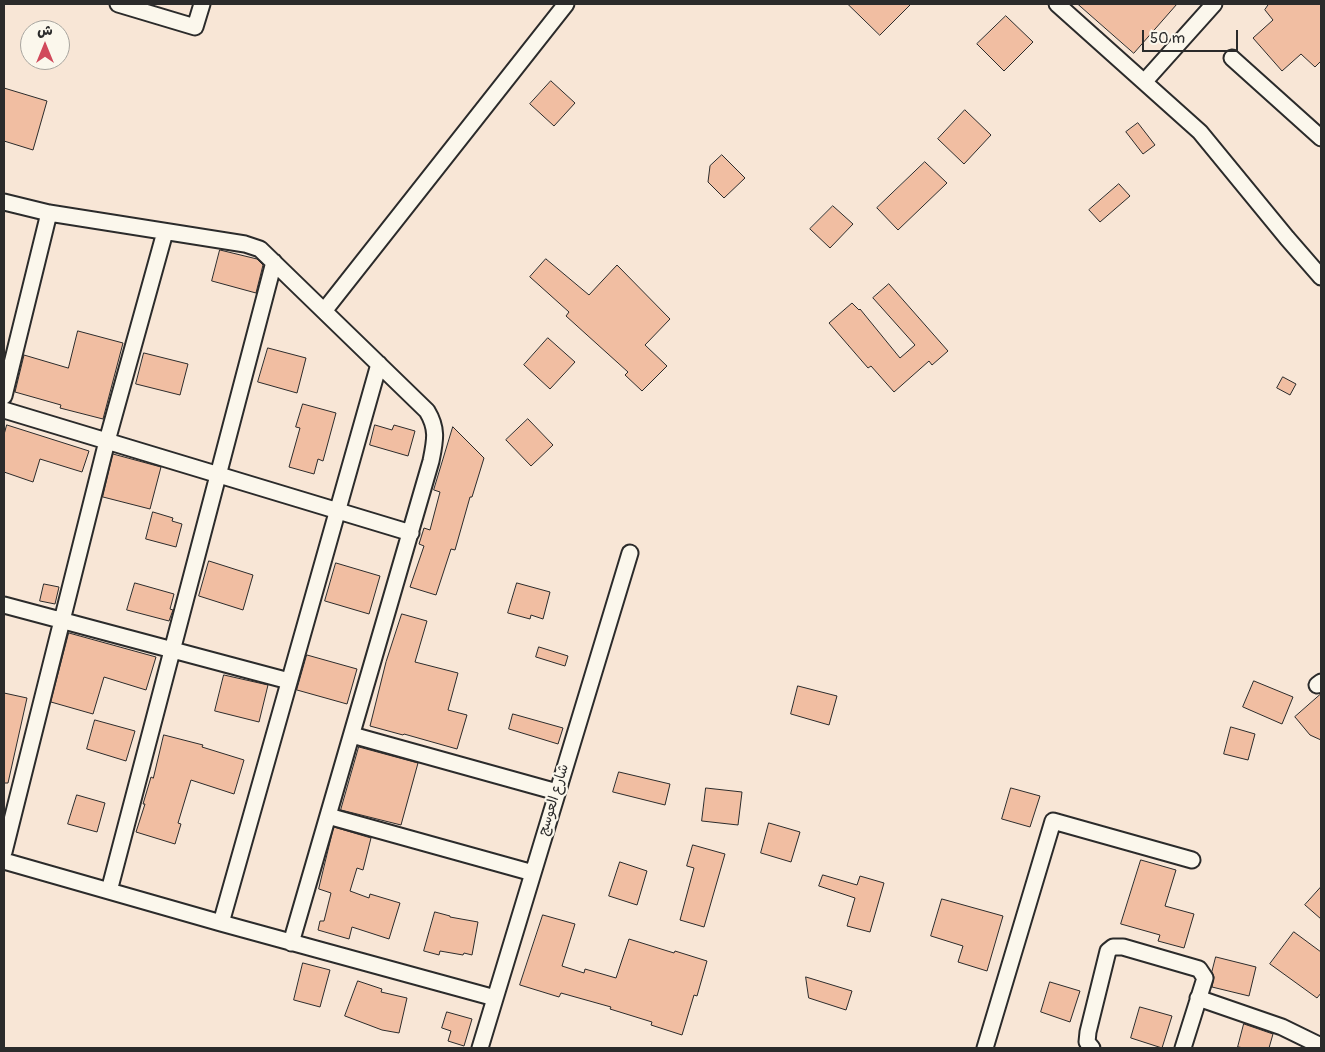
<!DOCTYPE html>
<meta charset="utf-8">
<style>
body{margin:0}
#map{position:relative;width:1325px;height:1052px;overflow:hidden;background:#f8e6d6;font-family:Pangolin,"Playpen Sans Arabic",sans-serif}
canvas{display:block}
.frame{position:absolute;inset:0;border:5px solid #2b2b2b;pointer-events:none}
.north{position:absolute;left:20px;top:20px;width:50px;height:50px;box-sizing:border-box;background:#fbf7ec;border:1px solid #a8a59f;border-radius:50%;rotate:0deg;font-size:14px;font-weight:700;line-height:20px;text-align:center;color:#2b2b2b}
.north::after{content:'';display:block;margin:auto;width:18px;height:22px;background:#d1495b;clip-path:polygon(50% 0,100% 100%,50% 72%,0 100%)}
.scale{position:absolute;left:1142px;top:30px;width:96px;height:22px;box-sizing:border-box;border:2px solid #2b2b2b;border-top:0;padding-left:6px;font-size:15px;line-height:18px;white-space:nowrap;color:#2b2b2b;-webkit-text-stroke:4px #fbf7ec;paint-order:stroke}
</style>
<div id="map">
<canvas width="1325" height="1052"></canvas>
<div class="frame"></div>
<div class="north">ش</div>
<div class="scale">50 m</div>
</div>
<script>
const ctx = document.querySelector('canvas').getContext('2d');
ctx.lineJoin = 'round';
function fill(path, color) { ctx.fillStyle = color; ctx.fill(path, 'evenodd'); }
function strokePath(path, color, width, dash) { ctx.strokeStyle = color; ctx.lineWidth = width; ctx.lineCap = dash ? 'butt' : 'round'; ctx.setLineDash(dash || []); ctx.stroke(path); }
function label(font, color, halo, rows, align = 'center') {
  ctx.font = font + ' Pangolin,"Playpen Sans Arabic",sans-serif'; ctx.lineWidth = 4.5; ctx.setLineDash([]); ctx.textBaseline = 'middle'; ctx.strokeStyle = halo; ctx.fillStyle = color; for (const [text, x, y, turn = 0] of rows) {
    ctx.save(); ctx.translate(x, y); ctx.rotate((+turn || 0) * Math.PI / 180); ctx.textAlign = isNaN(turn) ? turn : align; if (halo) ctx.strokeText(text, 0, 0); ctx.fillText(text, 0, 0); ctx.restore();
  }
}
const building = new Path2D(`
 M 848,4 L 911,4 L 880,35 Z
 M 1078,4 L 1177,4 L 1134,53 Z
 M 1269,4 L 1321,4 L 1321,61 L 1315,67 L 1301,54 L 1282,71 L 1253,38 L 1273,20 L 1265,10 Z
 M 1006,16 L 1033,42 L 1004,71 L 977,44 Z
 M 551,81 L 575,103 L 554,126 L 530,104 Z
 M 4,88 L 47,101 L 33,150 L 4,141 Z
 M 965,110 L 991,135 L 964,164 L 938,139 Z
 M 1138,123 L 1155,145 L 1143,154 L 1126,132 Z
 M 722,155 L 745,178 L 724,198 L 708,182 L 710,166 Z
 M 925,162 L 947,183 L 898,230 L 877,208 Z
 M 1119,184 L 1130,196 L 1100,222 L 1089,210 Z
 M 833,206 L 853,224 L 830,248 L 810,229 Z
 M 220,250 L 257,259 L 263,265 L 256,293 L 212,281 Z
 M 546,259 L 589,295 L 617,265 L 670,319 L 645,345 L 667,366 L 642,391 L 625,375 L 628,372 L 566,316 L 569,312 L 530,277 Z
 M 889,284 L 948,351 L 932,365 L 929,361 L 894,392 L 871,366 L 868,368 L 829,323 L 852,303 L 859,310 L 860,309 L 900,358 L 915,345 L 873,298 Z
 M 78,331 L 123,343 L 103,419 L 60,408 L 61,405 L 15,392 L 24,355 L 68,368 Z
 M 548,338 L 575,362 L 550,389 L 524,365 Z
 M 268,348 L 306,358 L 297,393 L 258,382 Z
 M 144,353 L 188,364 L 180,395 L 136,384 Z
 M 1283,377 L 1296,384 L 1290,395 L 1277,388 Z
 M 303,404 L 336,413 L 323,461 L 318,459 L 314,474 L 289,467 L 300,428 L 296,427 Z
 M 528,419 L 553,445 L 531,466 L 506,440 Z
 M 7,425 L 89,451 L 82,472 L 40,459 L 33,482 L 4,472 L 4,435 Z
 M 375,425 L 392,430 L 394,425 L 415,431 L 408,456 L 370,445 Z
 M 453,427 L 484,458 L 472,497 L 470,497 L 455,550 L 451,549 L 436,595 L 410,587 L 424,546 L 419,544 L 424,528 L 430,530 L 440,492 L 434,490 Z
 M 113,454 L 161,467 L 150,509 L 103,497 Z
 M 153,512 L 173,518 L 172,521 L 182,524 L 176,547 L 146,539 Z
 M 209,561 L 253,575 L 243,610 L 199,596 Z
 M 336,563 L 380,576 L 369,614 L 325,601 Z
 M 135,583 L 174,594 L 170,609 L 173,610 L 169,621 L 127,610 Z
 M 517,583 L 550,592 L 543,619 L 531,615 L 530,619 L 508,613 Z
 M 44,584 L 59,587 L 55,604 L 40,601 Z
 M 402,614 L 427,621 L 415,662 L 458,673 L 448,710 L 467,715 L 457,749 L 404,734 L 403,735 L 370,726 L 386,662 Z
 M 69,633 L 156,657 L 146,690 L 104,677 L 93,714 L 51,702 Z
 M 539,647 L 568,656 L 565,666 L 536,657 Z
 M 307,655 L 357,669 L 347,704 L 297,690 Z
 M 224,675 L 268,685 L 259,722 L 215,711 Z
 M 1254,681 L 1293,697 L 1282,724 L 1243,707 Z
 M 798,686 L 837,696 L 829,725 L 791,714 Z
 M 4,693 L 27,698 L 8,783 L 4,783 Z
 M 1321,694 L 1321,740 L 1310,735 L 1295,717 Z
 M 513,714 L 563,728 L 558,744 L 509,729 Z
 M 95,720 L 135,731 L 126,761 L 87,749 Z
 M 1231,727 L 1255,734 L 1248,760 L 1224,754 Z
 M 164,735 L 203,745 L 202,747 L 244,760 L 234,794 L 191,780 L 178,823 L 181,824 L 175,844 L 136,832 L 145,804 L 143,804 L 151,777 L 153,778 Z
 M 359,747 L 418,763 L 401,825 L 341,810 Z
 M 619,772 L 670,784 L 665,805 L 613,792 Z
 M 706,788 L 742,792 L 738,825 L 702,821 Z
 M 1011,788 L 1040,796 L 1030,827 L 1002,819 Z
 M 77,795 L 105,803 L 97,832 L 68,824 Z
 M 769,823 L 800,832 L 791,862 L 761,853 Z
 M 334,827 L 371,838 L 363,870 L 357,868 L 350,891 L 369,898 L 370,894 L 400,903 L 389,939 L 352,927 L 349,939 L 318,930 L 320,921 L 324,921 L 331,893 L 319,889 Z
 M 693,845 L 725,854 L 704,927 L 680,920 L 694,868 L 687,866 Z
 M 1141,860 L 1176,870 L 1165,906 L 1194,914 L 1184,948 L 1158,941 L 1160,935 L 1121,924 Z
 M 620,862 L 647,871 L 637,905 L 609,896 Z
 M 823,875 L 857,885 L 860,876 L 884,883 L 870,932 L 847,926 L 855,898 L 819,886 Z
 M 1321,887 L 1321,919 L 1305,905 Z
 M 942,899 L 1003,916 L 987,971 L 958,962 L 963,946 L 931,936 Z
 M 435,912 L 450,916 L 450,917 L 478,922 L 472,955 L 464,953 L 463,955 L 440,951 L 439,955 L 424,951 Z
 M 543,915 L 575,924 L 562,966 L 584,973 L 585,969 L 616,978 L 629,939 L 674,953 L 675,951 L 707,961 L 697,996 L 694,995 L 682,1035 L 651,1025 L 652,1022 L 610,1009 L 611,1007 L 561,993 L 559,997 L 520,985 Z
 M 1294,932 L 1321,952 L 1321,993 L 1317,998 L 1270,964 Z
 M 1216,957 L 1256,967 L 1249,996 L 1212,987 L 1214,977 L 1212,972 Z
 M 303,963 L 330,970 L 320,1007 L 294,1000 Z
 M 806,977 L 852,991 L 846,1010 L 809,998 Z
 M 358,981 L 382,989 L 381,992 L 407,998 L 399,1033 L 382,1030 L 345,1016 Z
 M 1050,982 L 1080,991 L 1070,1022 L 1041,1012 Z
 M 1140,1007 L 1172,1016 L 1162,1048 L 1131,1038 Z
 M 447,1012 L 472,1019 L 464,1046 L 448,1041 L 451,1031 L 442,1028 Z
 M 1244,1024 L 1273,1034 L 1269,1048 L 1244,1048 L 1238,1047 Z`);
fill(building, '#f1bea2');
strokePath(building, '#2b2b2b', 1);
const street = new Path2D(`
 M 118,4 L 195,27 L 202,4
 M 1057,4 L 1200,132 L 1287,238 L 1321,277
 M 1232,58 L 1321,138
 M 1145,81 L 1214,4
 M 4,202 L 49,213 L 245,244 L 260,249 L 427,411 C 438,429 435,441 431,461 L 291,943
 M 324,311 L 566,4
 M 4,396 L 49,213
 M 4,410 L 411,533
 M 4,605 L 289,681
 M 1317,685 L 1321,682
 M 352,735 L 557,792
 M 328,816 L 533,873
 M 4,852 L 107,441 L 165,232
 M 4,861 L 221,923 L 495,998
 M 109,891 L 274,262
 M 221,923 L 379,364
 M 1198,998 L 1282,1027 L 1321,1046
 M 480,1048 L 630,553
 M 985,1048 L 1053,821 L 1192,860
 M 1092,1048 L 1087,1042 L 1088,1032 L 1108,951 L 1113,947 L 1123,947 L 1199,969 L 1205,978 L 1183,1048`);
strokePath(street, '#2b2b2b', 19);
strokePath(street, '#fbf7ec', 15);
label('14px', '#2b2b2b', '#fbf7ec', [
 ["شارع العوسج",554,800,-73]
]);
</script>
